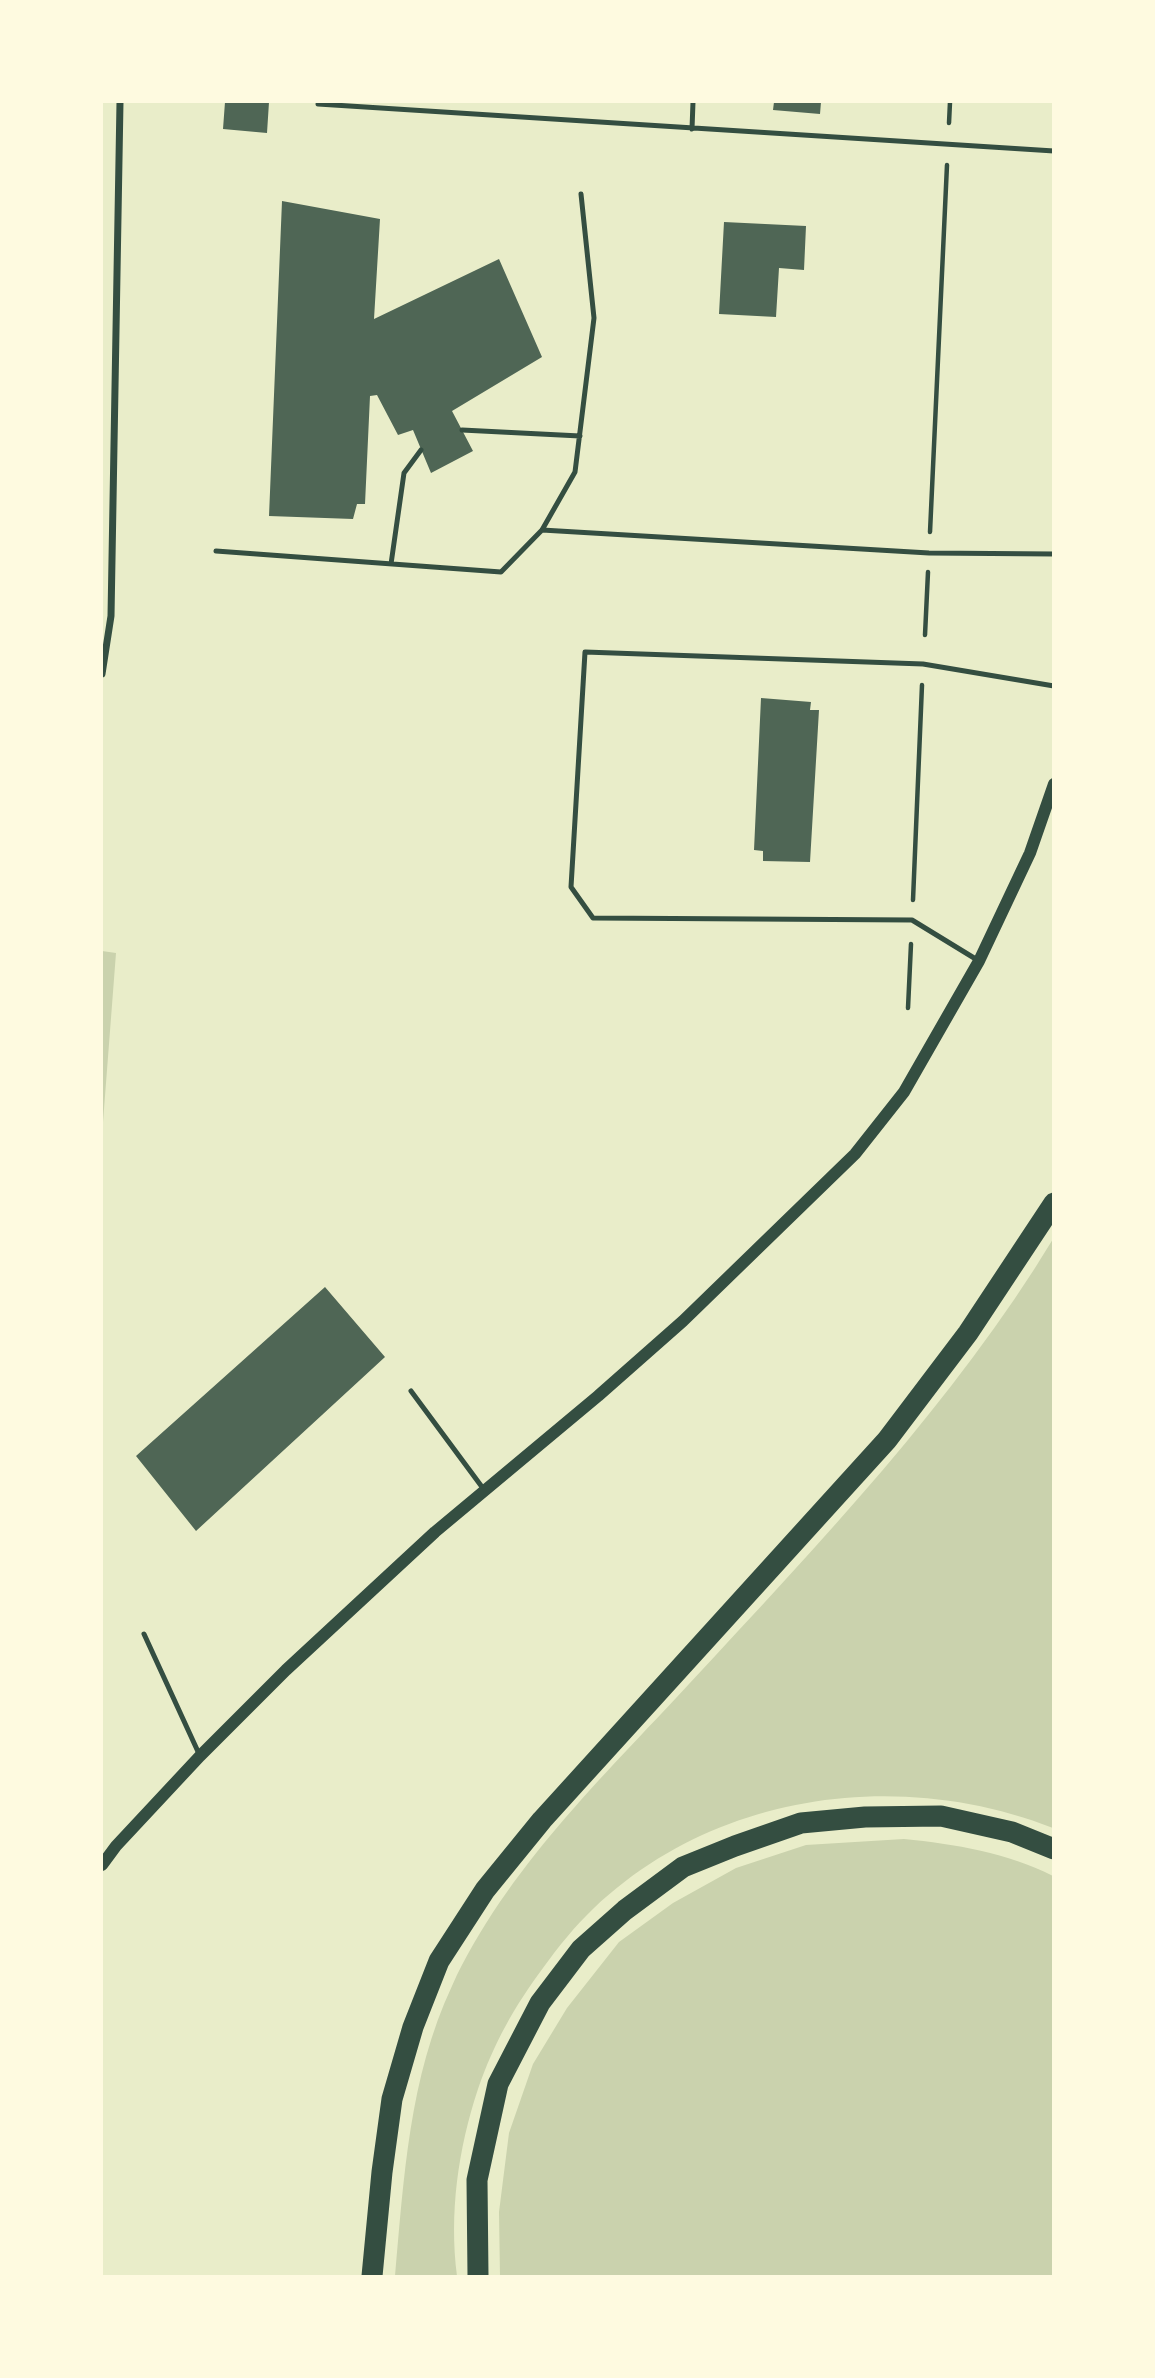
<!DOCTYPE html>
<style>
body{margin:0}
#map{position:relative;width:1155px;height:2378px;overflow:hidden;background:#e9edc9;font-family:Raleway,sans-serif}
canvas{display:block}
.frame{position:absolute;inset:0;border:103px solid #fefae0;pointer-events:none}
</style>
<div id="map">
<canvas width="1155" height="2378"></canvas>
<div class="frame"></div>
</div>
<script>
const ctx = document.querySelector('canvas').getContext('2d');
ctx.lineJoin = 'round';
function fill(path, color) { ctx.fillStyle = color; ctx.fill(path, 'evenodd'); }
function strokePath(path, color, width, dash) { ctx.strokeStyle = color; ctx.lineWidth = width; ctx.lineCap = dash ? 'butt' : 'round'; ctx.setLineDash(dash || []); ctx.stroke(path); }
fill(new Path2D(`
 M 102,951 L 116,953 L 102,1135 Z
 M 1053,1239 L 1053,1828 C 900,1768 716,1792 594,1908 C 575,1926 558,1947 543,1968 C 514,2007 494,2043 478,2089 C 458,2149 449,2214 457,2276 L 395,2276 C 404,2177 409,2078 452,1986 C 506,1869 603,1777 689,1684 C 818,1545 955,1401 1053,1239 Z
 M 904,1839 C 955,1844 1008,1853 1053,1876 L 1053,2276 L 500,2276 L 499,2212 L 509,2133 L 533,2064 L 567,2008 L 619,1942 L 673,1903 L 736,1868 L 806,1845 Z`), '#cad2ad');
fill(new Path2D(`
 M 225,102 L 269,102 L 267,133 L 223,129 Z
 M 774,102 L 821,102 L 820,114 L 773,110 Z
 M 282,201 L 380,219 L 374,319 L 499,259 L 542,357 L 452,411 L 473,451 L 431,473 L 413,430 L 398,435 L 377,395 L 370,396 L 365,504 L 357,504 L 353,519 L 269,516 Z
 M 724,222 L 806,226 L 804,270 L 779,268 L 776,317 L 719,314 Z
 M 761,698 L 811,702 L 810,710 L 819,710 L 810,862 L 763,861 L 763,851 L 754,850 Z
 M 325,1287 L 385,1357 L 196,1531 L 136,1456 Z`), '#4f6655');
strokePath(new Path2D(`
 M 949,123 L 950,102
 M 930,532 L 947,165
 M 925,635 L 928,572
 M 913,900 L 922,685
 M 908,1008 L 911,944`), '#344e41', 4.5);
strokePath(new Path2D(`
 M 318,104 L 1054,151
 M 692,129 L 693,102
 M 462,430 L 580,436
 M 542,530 L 929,553 L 1054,554
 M 216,551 L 501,572 L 542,530 L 575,472 L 594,318 L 581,194
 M 391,564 L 404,473 L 421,450
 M 979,961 L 912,920 L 593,918 L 571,887 L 585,652 L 923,664 L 1054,686
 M 411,1391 L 485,1491
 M 144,1634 L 200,1756`), '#344e41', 5);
strokePath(new Path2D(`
 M 102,674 L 111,616 L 120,102`), '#344e41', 7);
strokePath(new Path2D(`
 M 102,1865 L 116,1846 L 200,1756 L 286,1670 L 435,1532 L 598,1396 L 683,1321 L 855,1154 L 904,1092 L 979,961 L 1030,853 L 1054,784`), '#344e41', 12);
strokePath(new Path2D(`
 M 372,2276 L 382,2172 L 392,2099 L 413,2027 L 439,1961 L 485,1890 L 542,1820 L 887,1440 L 968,1333 L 1054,1203
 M 478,2276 L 477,2180 L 498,2084 L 540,2003 L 581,1949 L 625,1910 L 683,1867 L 735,1846 L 801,1823 L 865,1817 L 941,1816 L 1012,1832 L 1054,1849`), '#344e41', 21);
</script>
